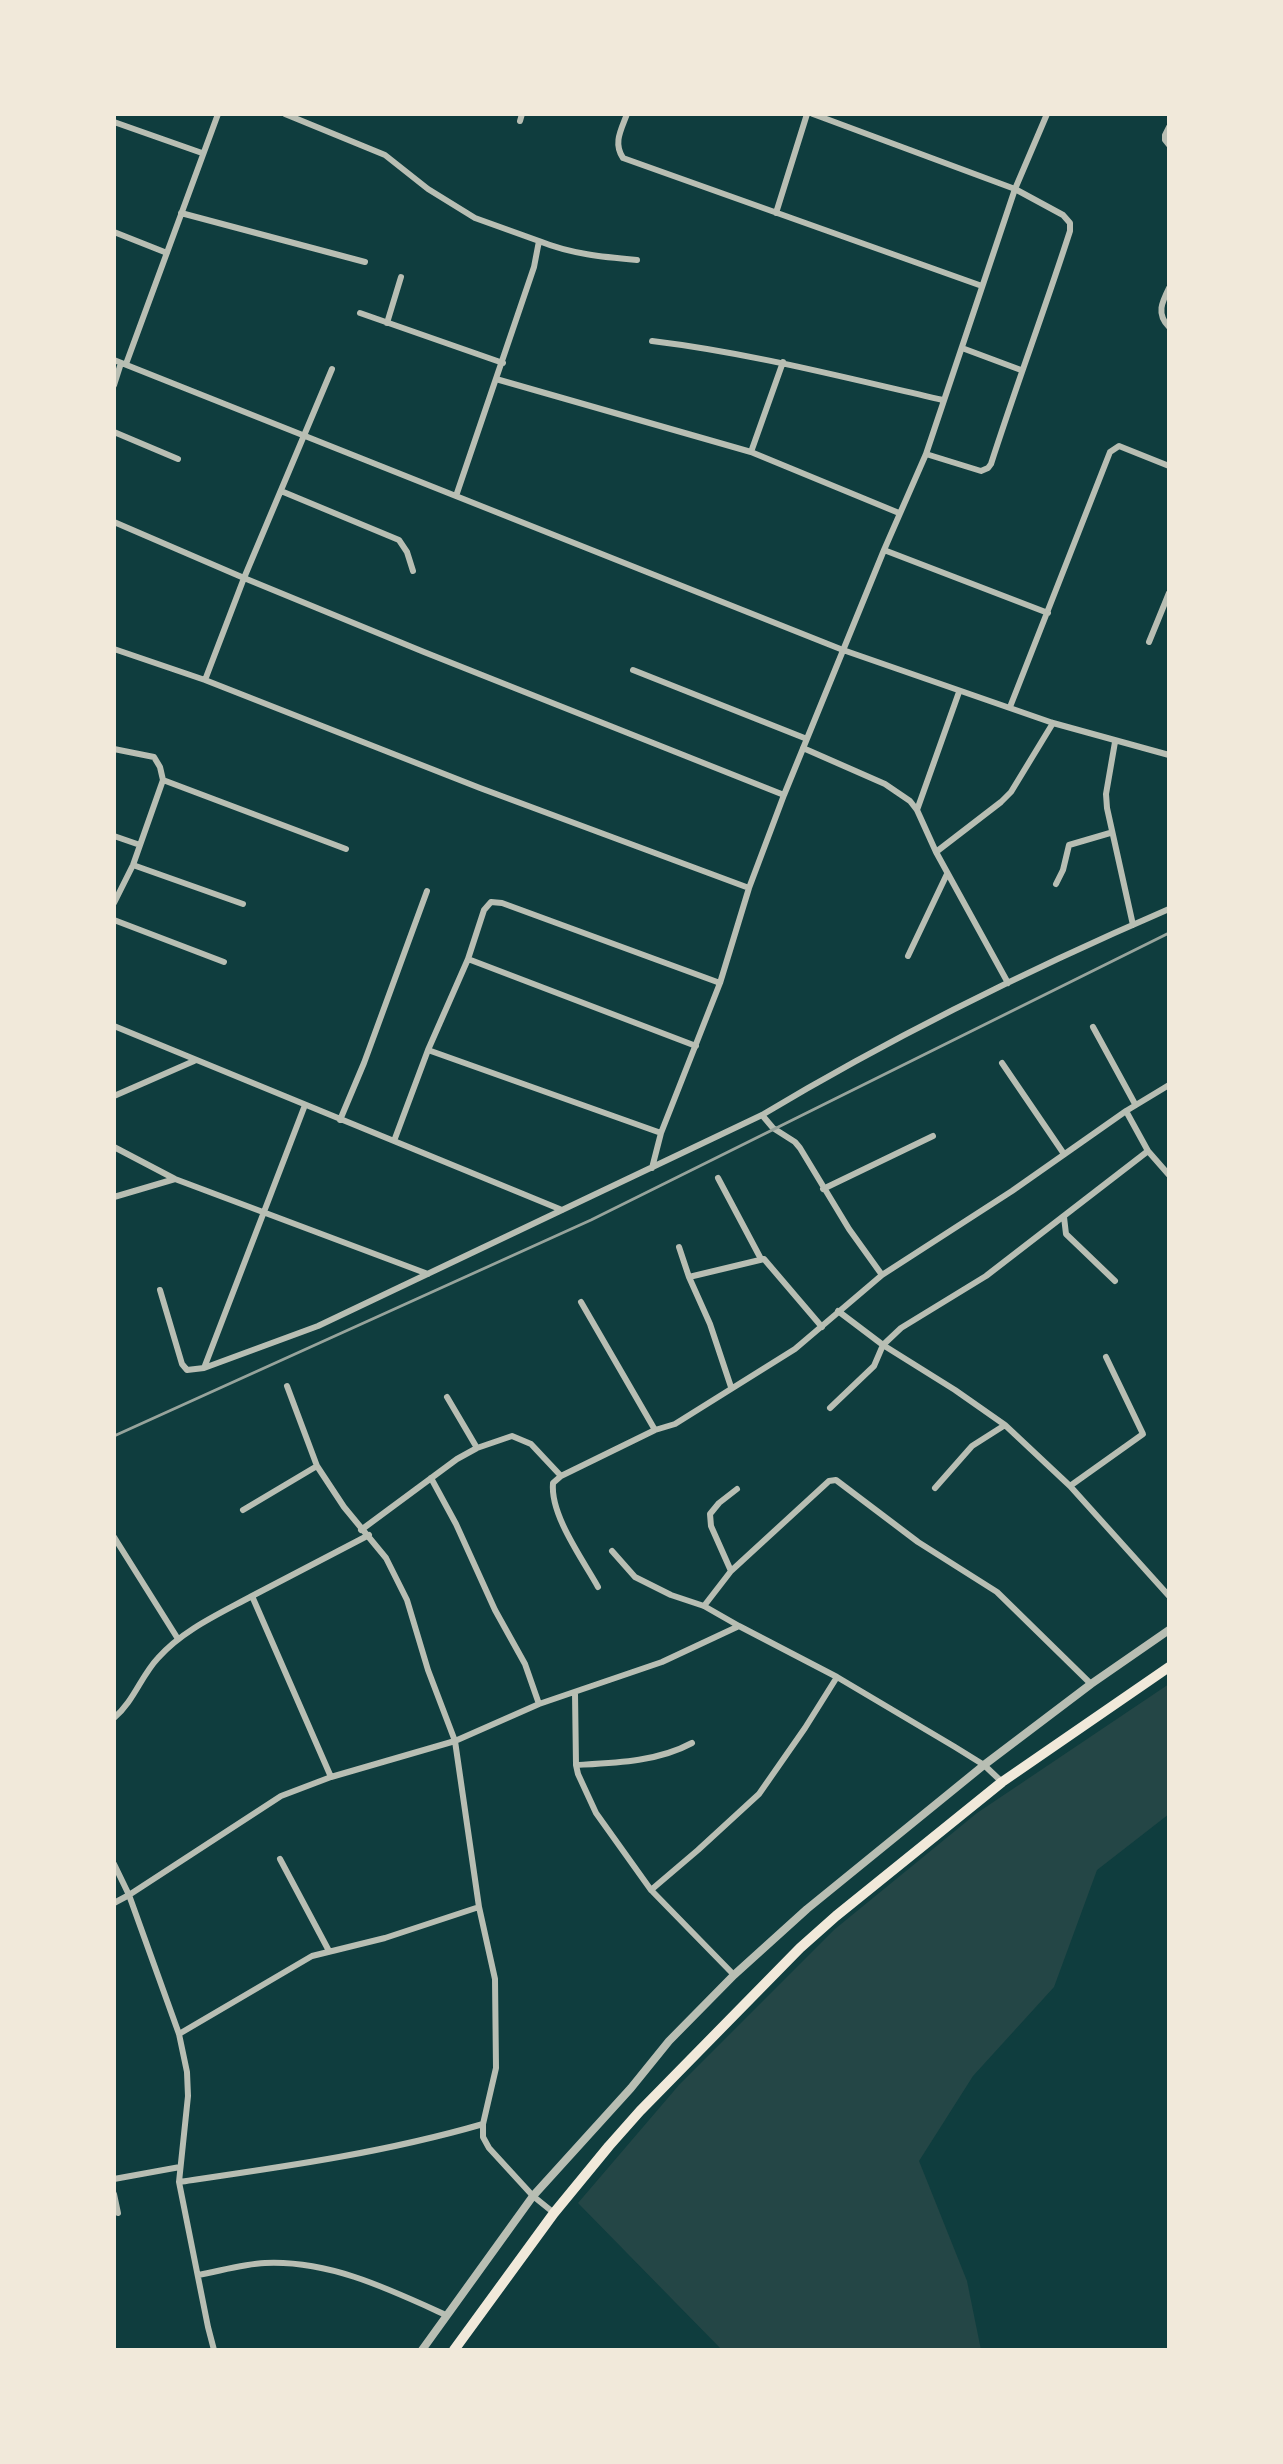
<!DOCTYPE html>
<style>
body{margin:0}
#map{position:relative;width:1283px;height:2464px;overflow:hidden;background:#0f3d3e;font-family:Raleway,sans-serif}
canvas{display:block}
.frame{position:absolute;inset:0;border:116px solid #f1e9da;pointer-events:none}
</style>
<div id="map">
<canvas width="1283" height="2464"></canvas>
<div class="frame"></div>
</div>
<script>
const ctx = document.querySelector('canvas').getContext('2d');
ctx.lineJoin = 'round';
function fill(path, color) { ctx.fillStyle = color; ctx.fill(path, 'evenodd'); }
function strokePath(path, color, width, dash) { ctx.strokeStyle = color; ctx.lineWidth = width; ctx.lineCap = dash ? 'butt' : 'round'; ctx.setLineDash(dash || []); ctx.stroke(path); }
fill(new Path2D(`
 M 1169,1684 L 1169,1814 L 1097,1870 L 1054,1987 L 973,2076 L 919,2161 L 967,2281 L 981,2350 L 722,2350 L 578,2203 L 679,2085 L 835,1929 L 977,1813 Z`), '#244646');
strokePath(new Path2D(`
 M 285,114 L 385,155 L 428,189 L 475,218 L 539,241 L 534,267 L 456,496
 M 627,114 C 621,130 613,143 623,158 L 982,286
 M 813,114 L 1015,189 L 1063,215 L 1070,223 L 1070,231 C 1045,309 1016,386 991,464 L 988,468 L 981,471 L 926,454
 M 520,121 L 522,114
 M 114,122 L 202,153
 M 1169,127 L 1165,135 L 1165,140 L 1169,145
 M 181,213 L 365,262
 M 776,213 L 807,114
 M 114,232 L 167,253
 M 539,241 C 571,254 603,257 637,260
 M 1169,288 C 1162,302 1156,314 1169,327
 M 360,313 L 503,363
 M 387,323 L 401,277
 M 652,341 C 751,353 846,378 943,400
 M 962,348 L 1021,370
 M 114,360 L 843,650 L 1053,723 L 1169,755
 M 126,364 L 218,114
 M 332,369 L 244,578 L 424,652 L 784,795
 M 496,379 L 751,452 L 899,513
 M 114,385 L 121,363
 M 114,432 L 178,459
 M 751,452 L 783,362
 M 281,491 L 399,540 L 407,552 L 413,571
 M 114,522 L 244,578 L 205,680
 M 884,550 L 1048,613
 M 1149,642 L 1169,593
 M 114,649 L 205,680 L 480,788 L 749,888
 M 633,670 L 807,739
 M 1010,707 L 1110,452 L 1119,446 L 1169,466
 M 1115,742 L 1106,794 L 1107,808 L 1133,925
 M 803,748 L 885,784 L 910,801 L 917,810 L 936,852 L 1008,983
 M 114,749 L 154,757 L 160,767 L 163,780 L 133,865 L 114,903
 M 163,780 L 346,849
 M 917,810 L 959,692
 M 114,836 L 140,845
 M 936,852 L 1001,802 L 1011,792 L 1053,723
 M 133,865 L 243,904
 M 1056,884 L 1063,870 L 1069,845 L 1110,833
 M 114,920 L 224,962
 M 908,956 L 947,874
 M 468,959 L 696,1046
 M 114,1026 L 562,1210
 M 1093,1027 L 1135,1104
 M 428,1050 L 661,1133
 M 1002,1063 L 1064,1154
 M 1169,1085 L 1126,1111 L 1148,1151 L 1169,1175
 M 114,1096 L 194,1061
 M 762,1115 L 773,1128 L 795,1142 L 800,1148 L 849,1229 L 882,1275
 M 340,1120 L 364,1063 L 427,891
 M 394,1141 L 428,1050 L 468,959 L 484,910 L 491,902 L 502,903 L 720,983
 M 114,1147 L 175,1179 L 428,1274
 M 652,1168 L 661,1133 L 720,983 L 749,888 L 784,795 L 884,550 L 926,454 L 1015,189 L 1047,114
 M 718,1178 L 761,1259
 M 823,1189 L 933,1136
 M 114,1197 L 175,1179
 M 1064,1217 L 1066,1234 L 1115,1281
 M 679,1247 L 689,1277 L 710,1324 L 731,1387
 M 689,1277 L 764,1259 L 822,1327
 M 160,1290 L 182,1364 L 187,1370 L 204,1368 L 318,1326 L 762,1115 C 892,1037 1030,969 1169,909
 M 581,1302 L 655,1430
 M 838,1311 L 883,1345 L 955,1390 L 1005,1425 L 1070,1486 L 1169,1596
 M 204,1368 L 305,1105
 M 287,1386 L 317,1466 L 344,1507 L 386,1558 L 407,1600 L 428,1670 L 455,1741 L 539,1704 L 662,1662 L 739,1626 L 704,1606 L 671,1595 L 635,1577 L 612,1551
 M 447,1397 L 477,1448
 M 830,1408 L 874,1366 L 883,1345 L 901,1328 L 986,1276 L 1148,1151
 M 561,1476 L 553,1483 C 550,1515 583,1560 598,1587
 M 431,1478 L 456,1524 L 495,1610 L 525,1664 L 539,1704
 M 1070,1486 L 1143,1434 L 1106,1357
 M 935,1488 L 972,1446 L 1005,1425
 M 243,1510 L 317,1466
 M 361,1530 L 457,1459 L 477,1448 L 512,1436 L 531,1444 L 561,1476 L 655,1430 L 675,1424 L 795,1349 L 882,1275 L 1012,1191 L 1126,1111
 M 114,1537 L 178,1639
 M 731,1571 L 711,1526 L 710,1514 L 719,1503 L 737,1489
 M 704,1606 L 731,1571 L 829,1481 L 836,1480 L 918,1542 L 997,1592 L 1091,1684
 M 739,1626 L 837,1677 L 955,1747 L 984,1765 L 1002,1782
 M 575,1693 L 576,1765 L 578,1774 L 596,1813 L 651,1890 L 734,1975
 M 114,1718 C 134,1701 141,1676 158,1658 C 183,1630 219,1614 252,1596
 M 576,1765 C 614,1763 657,1762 692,1743
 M 331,1777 L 252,1596 L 369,1535
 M 280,1859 L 329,1951
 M 114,1864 L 129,1895 L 281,1796 L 331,1777 L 455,1741 L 479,1907 L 495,1979 L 496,2068 L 483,2124 L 483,2137 L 489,2148 L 533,2196 L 554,2213
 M 651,1890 L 698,1850 L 759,1794 L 805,1728 L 837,1677
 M 114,1903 L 129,1895 L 179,2034 L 187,2072 L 188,2096 L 179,2182 L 208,2327 L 214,2350
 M 179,2034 L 312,1956 L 385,1938 L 479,1907
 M 114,2179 L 180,2167
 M 179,2182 C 282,2167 383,2153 483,2124
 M 114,2194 L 118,2213
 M 198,2275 C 220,2271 243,2264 265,2263 C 329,2260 389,2289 446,2315`), '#b8beb3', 6);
strokePath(new Path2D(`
 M 422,2350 L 533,2196 L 631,2088 L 669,2041 L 734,1975 L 807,1909 L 984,1765 L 1091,1684 L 1169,1630`), '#b8beb3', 8);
strokePath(new Path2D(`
 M 454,2350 L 554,2213 L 609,2146 L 640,2111 L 800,1948 L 836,1916 L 1002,1782 L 1169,1667`), '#f1e9da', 10);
strokePath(new Path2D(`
 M 114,1436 L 591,1220 L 1169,933`), '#97a49c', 3);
</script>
